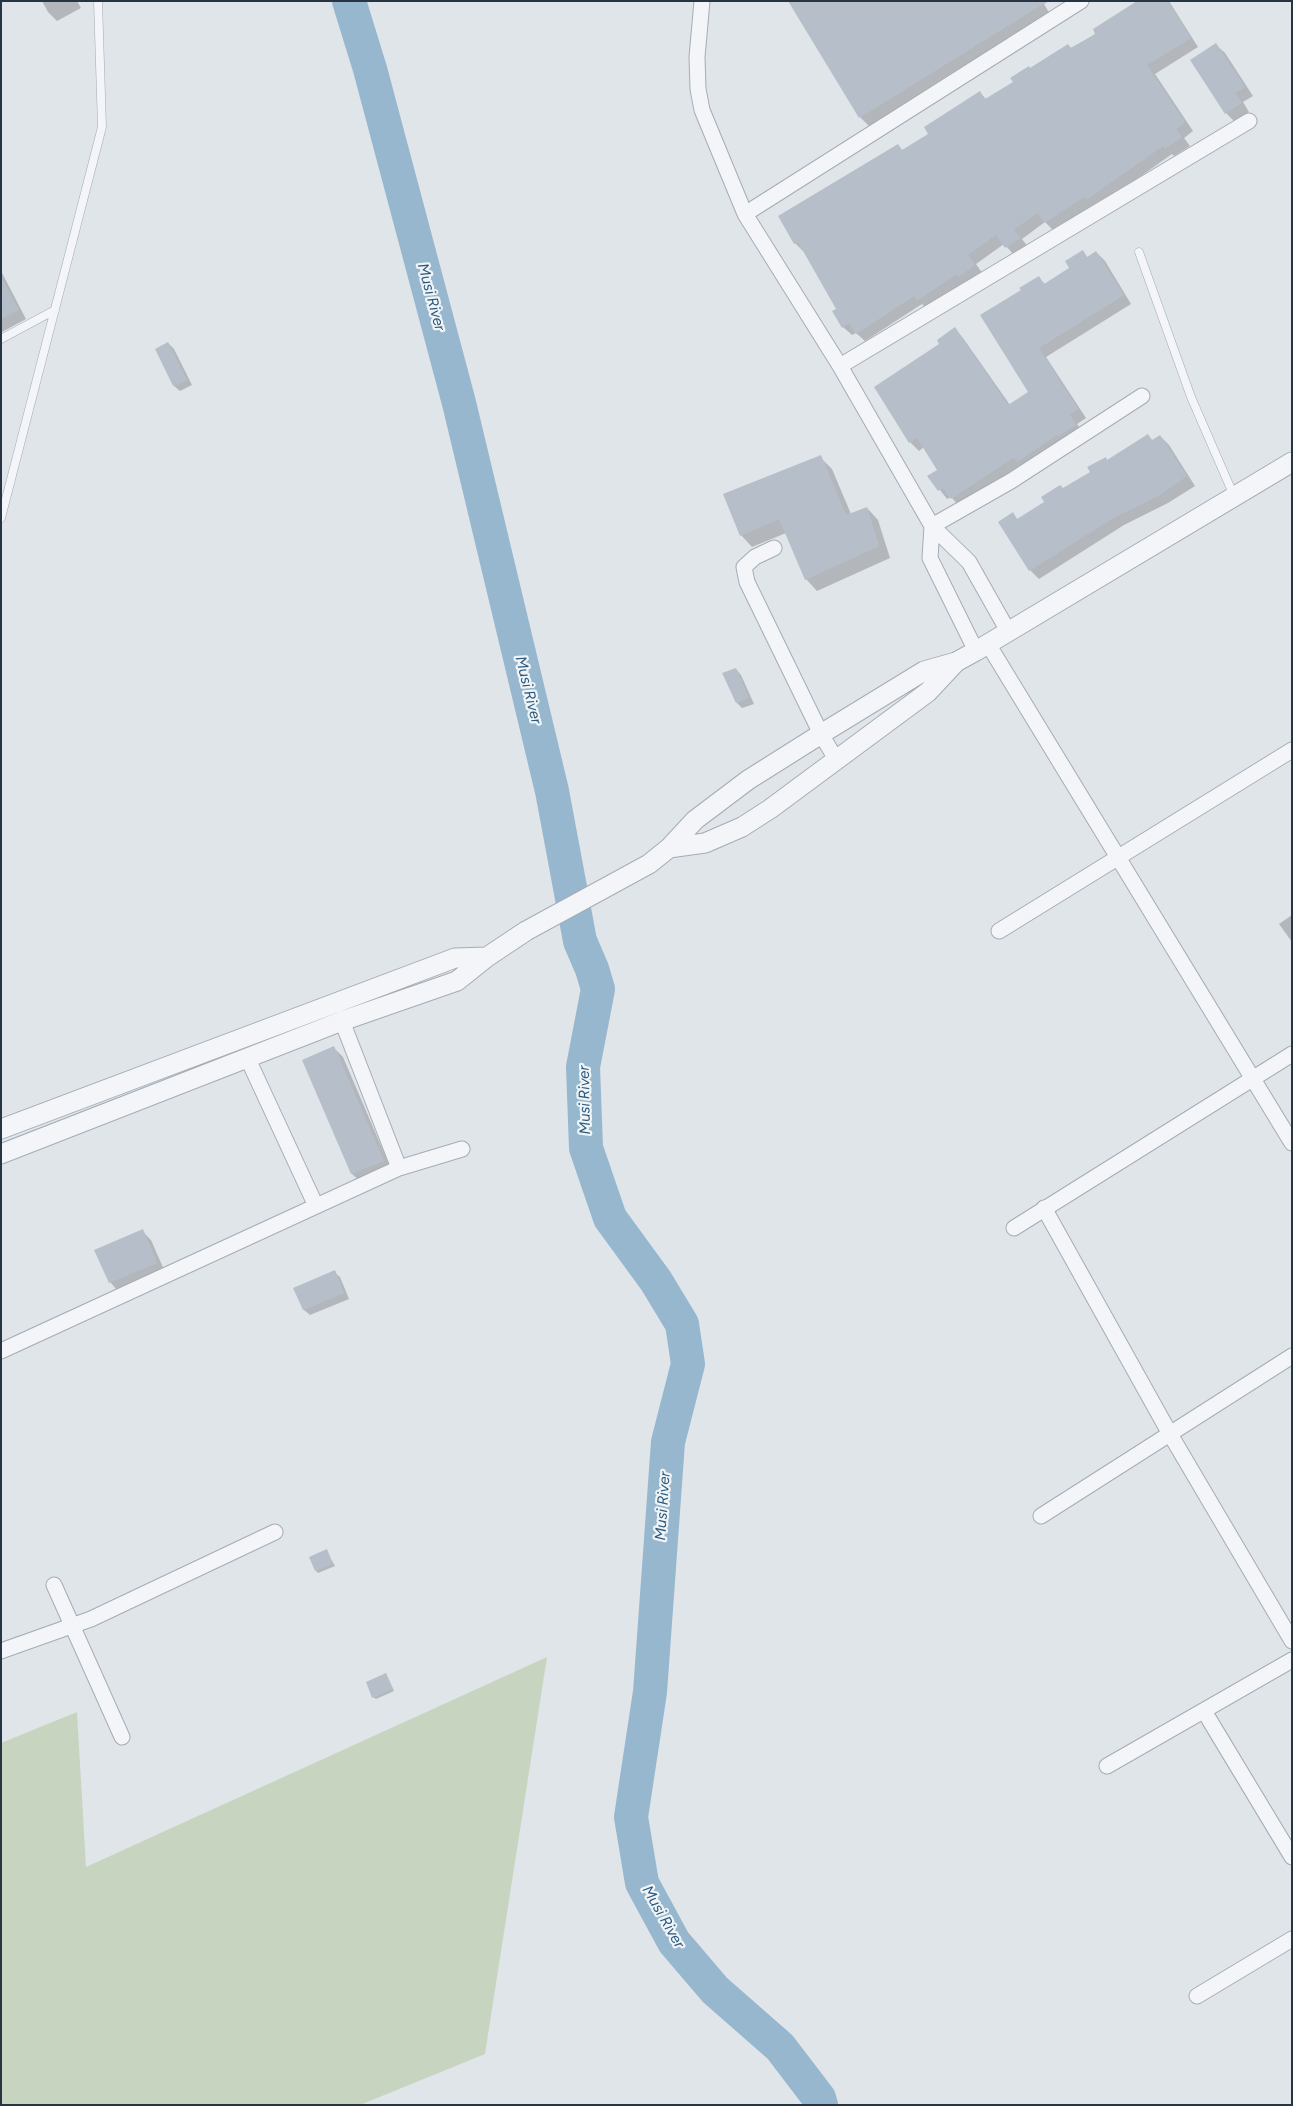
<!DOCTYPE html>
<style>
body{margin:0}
#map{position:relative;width:1293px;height:2106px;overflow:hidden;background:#e0e5ea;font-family:Figtree,sans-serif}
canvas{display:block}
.frame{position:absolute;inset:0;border:2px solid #263444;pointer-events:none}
</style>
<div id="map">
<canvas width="1293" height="2106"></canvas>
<div class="frame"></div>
</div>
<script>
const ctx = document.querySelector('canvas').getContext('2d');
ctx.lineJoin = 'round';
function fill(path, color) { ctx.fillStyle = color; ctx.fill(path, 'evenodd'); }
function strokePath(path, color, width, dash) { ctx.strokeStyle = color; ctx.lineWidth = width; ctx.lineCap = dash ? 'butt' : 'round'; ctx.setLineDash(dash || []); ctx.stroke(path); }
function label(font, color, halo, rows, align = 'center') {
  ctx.font = font + ' Figtree,sans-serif'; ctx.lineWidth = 4.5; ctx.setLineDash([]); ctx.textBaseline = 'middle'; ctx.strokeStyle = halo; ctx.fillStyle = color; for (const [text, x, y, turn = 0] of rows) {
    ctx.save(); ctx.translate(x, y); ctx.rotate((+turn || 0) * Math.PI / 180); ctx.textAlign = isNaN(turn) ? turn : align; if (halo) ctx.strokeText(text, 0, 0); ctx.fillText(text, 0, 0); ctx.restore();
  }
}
fill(new Path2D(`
 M 547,1657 L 485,2054 L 360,2105 L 1,2105 L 1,1743 L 77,1712 L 86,1867 Z`), '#c7d5c0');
fill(new Path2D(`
 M 42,1 L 77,1 L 81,8 L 57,21 L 48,12 Z
 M 789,1 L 1049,1 L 1044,4 L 1050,14 L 869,126 L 860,117 Z
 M 1140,1 L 1169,1 L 1198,47 L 1155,74 L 1193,131 L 1184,138 L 1190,146 L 1174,156 L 1172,154 L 1096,208 L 1093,205 L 1054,231 L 1045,222 L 1022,239 L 1028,247 L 1015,256 L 1004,244 L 976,264 L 983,274 L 967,285 L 965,282 L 926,308 L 922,304 L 865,341 L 856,333 L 852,335 L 843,327 L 837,309 L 804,252 L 795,243 L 898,145 L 903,151 L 930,134 L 980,93 L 987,100 L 1015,83 L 1031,69 L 1097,34 Z
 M 1216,45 L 1225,53 L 1253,96 L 1243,102 L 1249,112 L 1235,122 L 1226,113 Z
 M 1083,252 L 1088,258 L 1096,252 L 1105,261 L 1131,304 L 1046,357 L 1086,418 L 1077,424 L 1084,434 L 960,507 L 951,497 L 947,499 L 929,476 L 938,470 L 924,447 L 919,451 L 910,442 L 941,344 L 955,329 L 963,338 L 1010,405 L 1030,392 L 1022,290 L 1038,277 L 1045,284 L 1071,268 Z
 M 1,271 L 26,319 L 2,332 L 1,331 Z
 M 168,343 L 174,349 L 192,385 L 180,391 L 174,386 L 156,349 Z
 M 1147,435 L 1153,441 L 1160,436 L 1169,445 L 1195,486 L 1168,503 L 1124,525 L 1039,579 L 1030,570 L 1012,514 L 1018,520 L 1091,472 L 1105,458 L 1108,461 Z
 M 820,457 L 832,469 L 851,514 L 867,508 L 878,520 L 890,558 L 817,591 L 806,579 L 786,533 L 752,547 L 741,535 Z
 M 736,669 L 741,675 L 754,704 L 742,708 L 737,703 Z
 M 1292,915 L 1292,942 L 1279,924 Z
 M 334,1048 L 343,1057 L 391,1169 L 361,1182 L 352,1174 L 304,1061 Z
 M 142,1231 L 151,1240 L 165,1272 L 118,1291 L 110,1282 Z
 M 334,1272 L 340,1277 L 349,1299 L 310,1315 L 304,1310 L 295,1288 Z
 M 326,1550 L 335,1566 L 318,1573 L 316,1571 Z
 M 386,1674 L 394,1691 L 376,1699 L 373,1697 Z`), '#0003');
strokePath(new Path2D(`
 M 349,1 L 370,69 L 459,403 L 552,791 L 580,941 L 592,969 L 598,989 L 583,1067 L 586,1148 L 610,1218 L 656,1281 L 682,1324 L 688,1364 L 668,1442 L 650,1692 L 631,1817 L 642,1883 L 674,1942 L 715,1990 L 780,2047 L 819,2098 L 821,2105`), '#97b7ce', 34);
fill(new Path2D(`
 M 788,1 L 1048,1 L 859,118 Z
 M 1137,1 L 1168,1 L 1191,38 L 1147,65 L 1185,122 L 1176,129 L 1182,137 L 1165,149 L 1163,146 L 1086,200 L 1084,197 L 1044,223 L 1038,213 L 1014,229 L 1020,238 L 1005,248 L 996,235 L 968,255 L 975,265 L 958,277 L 956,274 L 917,301 L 914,296 L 856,334 L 849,323 L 842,328 L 832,311 L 836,309 L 798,242 L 794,244 L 778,216 L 898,144 L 902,150 L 928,134 L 924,127 L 963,102 L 980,91 L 985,99 L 1013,82 L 1010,78 L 1029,66 L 1030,68 L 1068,44 L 1071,48 L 1095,34 L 1093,29 Z
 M 1216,43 L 1245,87 L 1235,93 L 1242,103 L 1225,114 L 1190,60 Z
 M 1083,250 L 1087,257 L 1096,251 L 1124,295 L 1039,348 L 1078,409 L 1070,415 L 1076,425 L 1058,436 L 1057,435 L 1017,462 L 1014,457 L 951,499 L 943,488 L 938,491 L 927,476 L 937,470 L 917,438 L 909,443 L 874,387 L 939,344 L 937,340 L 955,327 L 1008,405 L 1028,392 L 980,315 L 1021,290 L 1019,288 L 1039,276 L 1044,284 L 1069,268 L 1065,261 Z
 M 1,277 L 19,310 L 1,319 Z
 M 168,342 L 187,380 L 173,386 L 155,349 Z
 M 1148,434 L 1152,440 L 1160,435 L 1187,476 L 1160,495 L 1115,517 L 1029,571 L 998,522 L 1013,512 L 1017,519 L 1044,502 L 1041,497 L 1060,485 L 1063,488 L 1090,472 L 1087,467 L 1106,457 L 1107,460 Z
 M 821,455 L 846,515 L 867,507 L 879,546 L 805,580 L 779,519 L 740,536 L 723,494 Z
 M 736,668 L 749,698 L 736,703 L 722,673 Z
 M 334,1046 L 384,1161 L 351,1174 L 302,1060 Z
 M 143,1229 L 157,1263 L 109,1283 L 94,1250 Z
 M 335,1270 L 344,1293 L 303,1310 L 293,1288 Z
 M 327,1549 L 333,1564 L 315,1571 L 309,1557 Z
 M 386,1673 L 393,1689 L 372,1698 L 366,1682 Z`), '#b6bfc9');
const service = new Path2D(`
 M 1139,252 L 1191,397 L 1234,496
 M 1,339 L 55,310
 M 1,518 L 102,127 L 98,1`);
const minor = new Path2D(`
 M 702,1 L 697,57 L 698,89 L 702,110 L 745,214 L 840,366 L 932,526 L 969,562 L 1008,631
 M 745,214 L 1081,1
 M 840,366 L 1249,121
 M 932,526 L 1011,481 L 1142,396
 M 932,526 L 930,558 L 976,651
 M 774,548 L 755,557 L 744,567 L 747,582 L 821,734 L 837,761
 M 988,644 L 1292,1143
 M 999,931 L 1292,750
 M 247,1057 L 316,1206
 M 399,1168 L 462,1149
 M 1044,1208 L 1170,1434 L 1292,1641
 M 1014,1228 L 1292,1054
 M 1,1351 L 399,1168 L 342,1021
 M 1041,1516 L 1292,1356
 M 54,1585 L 122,1737
 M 1,1651 L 91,1619 L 275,1532
 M 1204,1711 L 1292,1857
 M 1107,1766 L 1292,1660
 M 1197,1996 L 1292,1939`);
const tertiary = new Path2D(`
 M 669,848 L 705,843 L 742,827 L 770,809 L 928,692 L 956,662
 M 1,1129 L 455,958 L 487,957
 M 1,1154 L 342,1021 L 457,981 L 487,957 L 526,931 L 649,864 L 669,848 L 695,820 L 748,780 L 821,734 L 924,671 L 956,662 L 976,651 L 1292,462`);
strokePath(service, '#a4acb5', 9);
strokePath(minor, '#a4acb5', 17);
strokePath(tertiary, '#a4acb5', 21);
strokePath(service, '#f3f5f8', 8);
strokePath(minor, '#f3f5f8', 15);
strokePath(tertiary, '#f3f5f8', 19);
label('italic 15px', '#2c587c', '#eff4f7', [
 ["Musi River",431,297,75],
 ["Musi River",528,690,76],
 ["Musi River",585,1100,-91],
 ["Musi River",663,1506,-86],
 ["Musi River",663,1917,60]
]);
</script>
